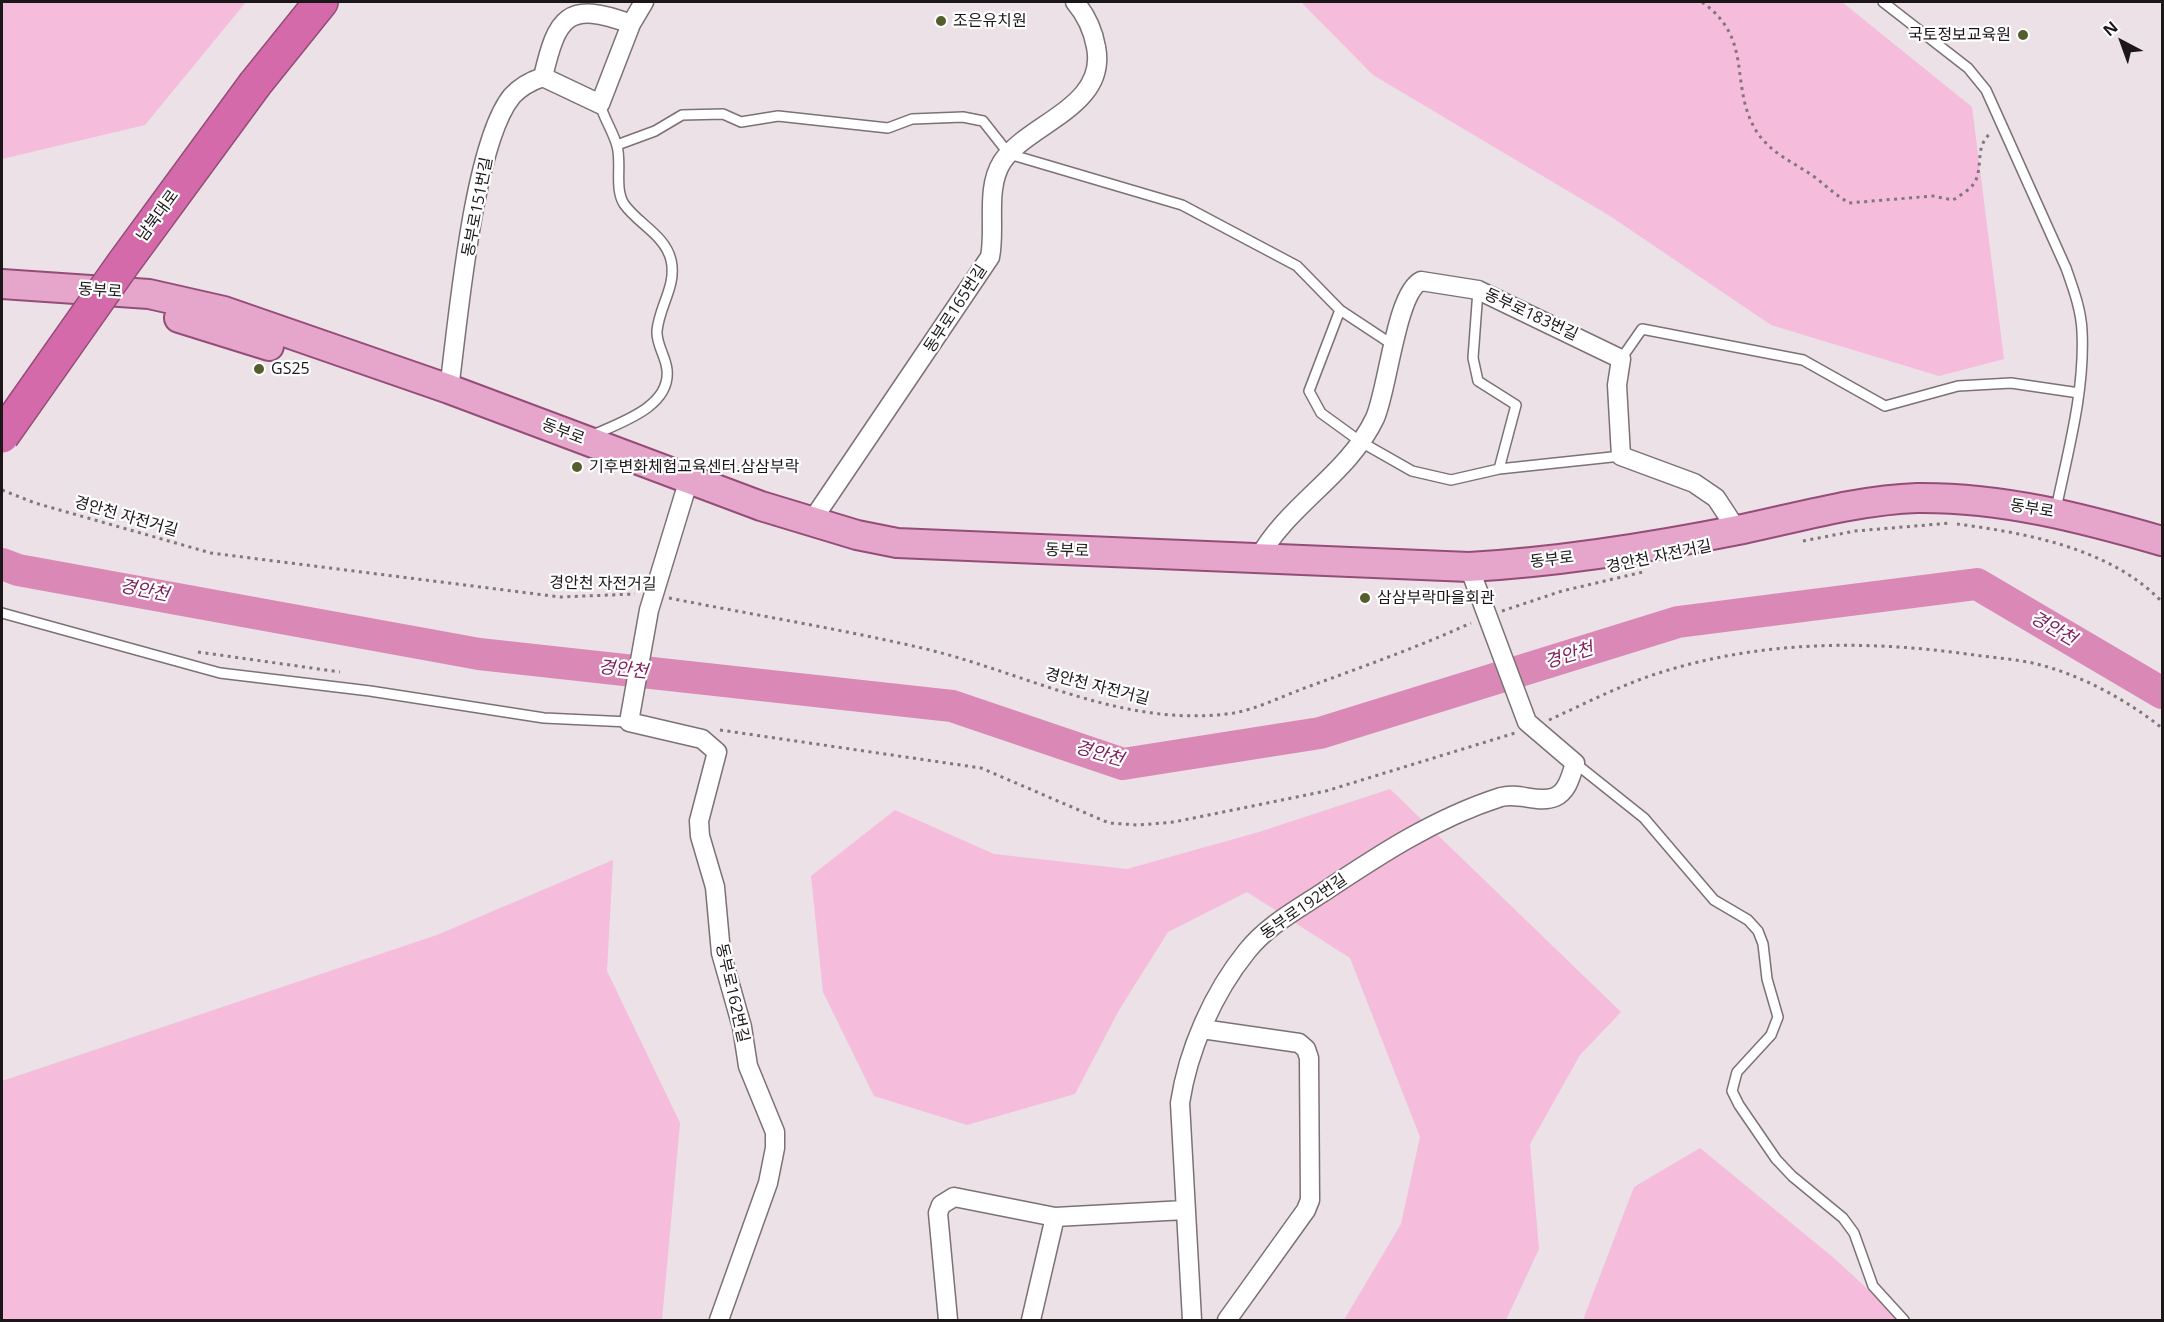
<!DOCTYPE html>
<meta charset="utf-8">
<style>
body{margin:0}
#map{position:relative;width:2164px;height:1322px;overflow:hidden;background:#ebe1e6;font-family:"Open Sans",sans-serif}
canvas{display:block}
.frame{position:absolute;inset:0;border:3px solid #1b1719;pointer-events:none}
.north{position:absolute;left:2092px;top:12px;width:60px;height:60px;-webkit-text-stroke:4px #fff;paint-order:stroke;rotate:319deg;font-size:16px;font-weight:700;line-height:24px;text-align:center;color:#1b1719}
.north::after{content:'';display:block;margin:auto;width:21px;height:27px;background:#1b1719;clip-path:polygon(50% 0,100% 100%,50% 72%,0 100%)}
</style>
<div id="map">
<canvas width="2164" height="1322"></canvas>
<div class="frame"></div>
<div class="north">N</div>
</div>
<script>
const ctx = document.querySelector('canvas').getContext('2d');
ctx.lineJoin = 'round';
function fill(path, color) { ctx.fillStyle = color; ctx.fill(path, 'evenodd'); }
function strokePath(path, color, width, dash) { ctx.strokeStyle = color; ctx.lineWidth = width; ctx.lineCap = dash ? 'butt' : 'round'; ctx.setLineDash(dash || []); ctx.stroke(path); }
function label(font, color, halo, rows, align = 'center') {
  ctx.font = font + ' "Open Sans","Noto Sans KR",sans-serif'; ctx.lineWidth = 4.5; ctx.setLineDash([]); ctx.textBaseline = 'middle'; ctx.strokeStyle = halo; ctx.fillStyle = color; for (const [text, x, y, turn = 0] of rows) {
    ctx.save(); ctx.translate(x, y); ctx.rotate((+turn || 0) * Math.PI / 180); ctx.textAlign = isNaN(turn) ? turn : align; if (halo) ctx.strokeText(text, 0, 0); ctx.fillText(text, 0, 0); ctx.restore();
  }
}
fill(new Path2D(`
 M 2,2 L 246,2 L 145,125 L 2,159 Z
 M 1301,2 L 1842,2 L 1972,107 L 2004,359 L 1939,376 L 1771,325 L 1610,216 L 1373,75 Z
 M 1390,789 L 1621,1012 L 1580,1055 L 1530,1144 L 1539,1249 L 1506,1320 L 1344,1320 L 1401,1224 L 1420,1137 L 1350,958 L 1247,892 L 1168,932 L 1119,1010 L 1075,1094 L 967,1125 L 874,1096 L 823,992 L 811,876 L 895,810 L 994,854 L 1127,869 L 1259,832 Z
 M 613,860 L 607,971 L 680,1123 L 662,1320 L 2,1320 L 2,1081 L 437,935 Z
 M 1700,1148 L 1835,1259 L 1901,1320 L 1583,1320 L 1634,1187 Z`), '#f5bcdb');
strokePath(new Path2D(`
 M 2,564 L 18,570 L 479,654 L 952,706 L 1123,764 L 1320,733 L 1678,622 L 1977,584 L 2162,693`), '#da89b7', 32);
const lane = new Path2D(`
 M 1883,2 L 1968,68 L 1986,90 L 2066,268 C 2073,288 2081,309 2082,331 C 2085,391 2068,451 2056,509
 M 617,145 L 655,131 L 682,115 L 723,114 L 741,122 L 778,116 L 888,128 L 912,119 L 963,117 L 983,121 L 1009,154 L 1182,205 L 1297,266 L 1340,310 L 1393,345
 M 1478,290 L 1473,358 L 1478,381 L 1516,405 L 1499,469
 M 1340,310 L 1309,391 L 1321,413 L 1361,442 L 1412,471 L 1451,480 L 1499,469 L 1621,456
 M 1621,359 L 1642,329 L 1803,360 L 1885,406 L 1958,386 L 2011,383 L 2079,393
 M 593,435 C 619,423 671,407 667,370 C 666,357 656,344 657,331 C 659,306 677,286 671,260 C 665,235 638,224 624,204 C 614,188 622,164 617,146 C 613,131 604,119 600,104
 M 2,613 L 220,673 L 370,691 L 544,718 L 629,722
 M 1575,763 L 1644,818 L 1714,900 L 1748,920 L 1758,931 L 1763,944 L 1767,979 L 1778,1017 L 1771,1035 L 1737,1072 L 1732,1091 L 1739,1105 L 1776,1159 L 1792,1176 L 1843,1218 L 1854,1233 L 1873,1286 L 1904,1320`);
const street = new Path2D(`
 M 543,77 C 557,17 567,0 631,24
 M 449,389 C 458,322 473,143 512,96 C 521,86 531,81 543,77 L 600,104 L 631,24 L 644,2
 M 689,479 L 649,610 L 629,722 L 702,739 L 717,752 L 699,821 L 700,836 L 715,887 L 721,953 L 742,1027 L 748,1066 L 775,1132 L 775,1148 L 768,1183 L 719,1320
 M 811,522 L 990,257 C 996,228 985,189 1002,162 C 1028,123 1108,107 1096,47 C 1093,30 1086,15 1075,2
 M 1258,559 C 1288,504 1348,475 1375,418 C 1388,389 1396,293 1421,281 L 1478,290 L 1621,359 L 1617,385 L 1621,456 L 1694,483 L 1716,498 L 1737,530
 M 1202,1029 L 1299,1043 L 1306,1049 L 1309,1058 L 1310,1200 L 1306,1210 L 1227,1320
 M 948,1320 L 938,1213 L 941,1205 L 954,1197 L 1055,1217 L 1185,1210
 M 1031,1320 L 1055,1217
 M 1192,1320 L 1180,1103 C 1188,1050 1213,993 1247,951 C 1267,926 1296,910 1322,893 C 1379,855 1435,818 1501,797 C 1519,792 1539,804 1555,797 C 1568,791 1571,775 1575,763 L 1527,722 L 1469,567`);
const primary = new Path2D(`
 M 2,284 L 149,294 L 224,311 L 449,389 L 761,506 L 857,535 L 897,543 L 1469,567 C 1561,562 1653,547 1743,529 C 1800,517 1859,500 1917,498 C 2002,497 2082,518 2162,541
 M 179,318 L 269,346`);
const highway = new Path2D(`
 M 255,84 L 321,2`);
strokePath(lane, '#7b7176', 12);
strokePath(street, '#7b7176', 21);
strokePath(primary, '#944d77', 32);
strokePath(highway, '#944d77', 36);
strokePath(new Path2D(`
 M 1702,2 C 1754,39 1729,83 1755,129 C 1770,154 1794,162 1816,178 C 1827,187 1837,196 1849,203 L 1933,196 L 1953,200 C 1962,194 1974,188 1977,177 C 1982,161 1976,145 1991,133
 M 2,490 L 35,503 L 211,553 L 560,597 L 635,594
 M 1957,524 C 2027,533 2112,549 2162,602
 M 1803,541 L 1855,531 L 1951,523
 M 669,598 C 754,615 841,629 926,649 C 1029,674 1125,729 1234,713 C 1256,709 1281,697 1302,689 C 1359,668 1416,648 1471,623
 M 1502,611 L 1562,591 L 1643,572
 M 198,652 L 340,672
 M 1549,720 C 1586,703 1623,684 1662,672 C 1764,640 1870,640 1974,655 C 1995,658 2017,659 2037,664 C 2081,675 2127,700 2162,728
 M 720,730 L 981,768 L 1109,823 L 1138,825 L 1174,822 L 1326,791 L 1515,733`), '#7f787b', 3, [3, 4.5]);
strokePath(lane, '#fff', 9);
strokePath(street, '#fff', 18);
strokePath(primary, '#e6a6cc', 28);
strokePath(highway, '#d56aaa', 33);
const highwayBridge = new Path2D(`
 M 2,436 L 123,264 L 255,84`);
strokePath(highwayBridge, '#944d77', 36, []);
strokePath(highwayBridge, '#d56aaa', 33);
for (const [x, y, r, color] of [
 [941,21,6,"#565d2c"],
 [2023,35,6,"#565d2c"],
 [259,369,6,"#565d2c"],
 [577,467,6,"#565d2c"],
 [1365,598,6,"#565d2c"]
]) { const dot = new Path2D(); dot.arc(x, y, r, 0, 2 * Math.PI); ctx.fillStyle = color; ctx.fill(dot); strokePath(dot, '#fff', 2); }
label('16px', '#1b1719', '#fff', [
 ["조은유치원",953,21],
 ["국토정보교육원",2011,35,"right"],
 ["GS25",271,369],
 ["기후변화체험교육센터.삼삼부락",589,467],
 ["삼삼부락마을회관",1377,598]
], 'left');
label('16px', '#1b1719', '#fff', [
 ["동부로151번길",478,207,-79],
 ["남북대로",158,216,-54],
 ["동부로",100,291,4],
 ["동부로165번길",956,309,-57],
 ["동부로183번길",1531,315,25],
 ["동부로",563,432,21],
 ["동부로",2032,509,9],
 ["경안천 자전거길",126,517,16],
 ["동부로",1067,551,2],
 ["경안천 자전거길",1659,557,-12],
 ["동부로",1552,560,-7],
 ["경안천 자전거길",603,584,1],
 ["경안천 자전거길",1097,687,14],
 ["동부로192번길",1304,907,-35],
 ["동부로162번길",732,993,77]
]);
label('italic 18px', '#7b1c5b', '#fff', [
 ["경안천",144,591,11],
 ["경안천",2053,629,30],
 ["경안천",1569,656,-17],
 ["경안천",623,670,6],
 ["경안천",1099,754,16]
]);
</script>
